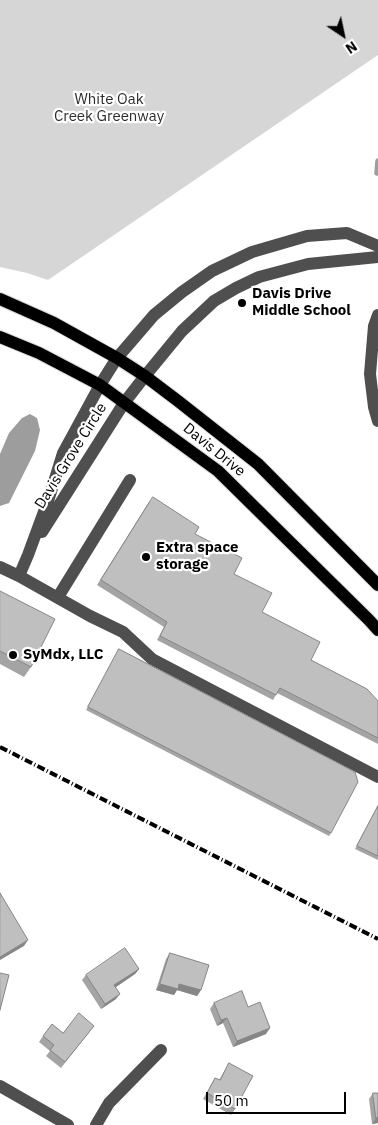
<!DOCTYPE html>
<style>
body{margin:0}
#map{position:relative;width:378px;height:1125px;overflow:hidden;background:#fff;font-family:"IBM Plex Sans",sans-serif}
canvas{display:block}
.north{position:absolute;left:318px;top:10px;width:50px;height:50px;-webkit-text-stroke:4px #fff;paint-order:stroke;rotate:146deg;font-size:14px;font-weight:700;line-height:20px;text-align:center;color:#000}
.north::after{content:'';display:block;margin:auto;width:18px;height:22px;background:#000;clip-path:polygon(50% 0,100% 100%,50% 72%,0 100%)}
.scale{position:absolute;left:206px;top:1092px;width:140px;height:22px;box-sizing:border-box;border:2px solid #000;border-top:0;padding-left:6px;font-size:15px;line-height:18px;white-space:nowrap;color:#000;-webkit-text-stroke:4px #fff;paint-order:stroke}
</style>
<div id="map">
<canvas width="378" height="1125"></canvas>
<div class="north">N</div>
<div class="scale">50 m</div>
</div>
<script>
const ctx = document.querySelector('canvas').getContext('2d');
ctx.lineJoin = 'round';
function fill(path, color) { ctx.fillStyle = color; ctx.fill(path, 'evenodd'); }
function strokePath(path, color, width, dash) { ctx.strokeStyle = color; ctx.lineWidth = width; ctx.lineCap = dash ? 'butt' : 'round'; ctx.setLineDash(dash || []); ctx.stroke(path); }
function label(font, color, halo, rows, align = 'center') {
  ctx.font = font + ' "IBM Plex Sans",sans-serif'; ctx.lineWidth = 4.5; ctx.setLineDash([]); ctx.textBaseline = 'middle'; ctx.strokeStyle = halo; ctx.fillStyle = color; for (const [text, x, y, turn = 0] of rows) {
    ctx.save(); ctx.translate(x, y); ctx.rotate((+turn || 0) * Math.PI / 180); ctx.textAlign = isNaN(turn) ? turn : align; if (halo) ctx.strokeText(text, 0, 0); ctx.fillText(text, 0, 0); ctx.restore();
  }
}
fill(new Path2D(`
 M 0,0 L 378,0 L 378,55 L 48,280 L 27,273 L 0,267 Z`), '#d6d6d6');
fill(new Path2D(`
 M 30,414 L 37,418 L 40,430 L 35,451 L 9,503 L 0,506 L 0,454 L 9,433 L 22,418 Z`), '#9d9d9d');
strokePath(new Path2D(`
 M 377,173 L 378,161`), '#9d9d9d', 5.5);
const major = new Path2D(`
 M 0,299 L 54,323 L 117,358 L 145,376 L 178,401 L 258,464 L 378,585
 M 0,337 L 39,353 L 100,385 L 218,471 L 369,620 L 378,630`);
strokePath(major, '#dbdbdb', 14);
strokePath(new Path2D(`
 M 378,315 L 374,326 L 370,374 L 374,407 L 378,421
 M 42,532 L 124,403 L 145,376 L 182,331 L 214,301 L 236,288 L 259,277 L 308,264 L 378,257
 M 0,567 L 19,576 L 28,555 L 49,498 L 63,453 L 100,385 L 117,358 L 154,315 L 182,292 L 212,271 L 252,252 L 307,236 L 347,233 L 378,246
 M 19,576 L 90,616 L 123,632 L 152,659 L 378,777
 M 58,597 L 130,480
 M 0,1086 L 68,1125
 M 96,1125 L 109,1103 L 161,1050`), '#4f4f4f', 12);
strokePath(major, '#000', 12);
strokePath(new Path2D(`
 M 0,747 L 378,939`), '#000', 4, [8, 2.5, 1, 2.5]);
fill(new Path2D(`
 M 149,502 L 195,534 L 234,574 L 262,612 L 311,660 L 378,701 L 378,744 L 277,693 L 273,700 L 157,640 L 164,627 L 97,585 Z
 M 0,591 L 31,667 L 24,677 L 0,664 Z
 M 119,649 L 331,833 L 329,836 L 86,710 Z
 M 378,805 L 378,860 L 355,849 Z
 M 170,953 L 201,990 L 197,996 L 177,990 L 174,995 L 156,990 L 166,959 Z
 M 139,969 L 135,974 L 116,987 L 116,999 L 101,1009 L 82,980 L 86,975 Z
 M 214,1003 L 248,1007 L 266,1034 L 233,1047 L 223,1023 L 217,1026 L 210,1009 Z
 M 94,1026 L 61,1068 L 46,1056 L 50,1051 L 39,1042 L 43,1036 L 63,1033 Z
 M 229,1063 L 235,1109 L 231,1115 L 203,1099 L 215,1078 L 219,1080 Z
 M 373,1093 L 378,1123 L 372,1124 L 369,1099 Z`), '#a4a4a4');
fill(new Path2D(`
 M 28,940 L 24,946 L 0,960 L 0,957 Z
 M 139,969 L 135,974 L 110,991 L 114,985 Z
 M 160,984 L 179,984 L 201,990 L 197,996 L 177,990 L 174,995 L 156,990 Z
 M 120,994 L 116,999 L 101,1009 L 105,1004 Z
 M 227,1018 L 223,1023 L 217,1026 L 221,1020 Z
 M 270,1028 L 266,1034 L 233,1047 L 237,1041 Z
 M 378,1117 L 378,1123 L 372,1124 L 376,1118 Z`), '#868686');
const building = new Path2D(`
 M 153,497 L 199,527 L 195,534 L 242,558 L 234,574 L 272,593 L 262,612 L 320,642 L 311,660 L 367,689 L 378,701 L 378,738 L 280,688 L 276,695 L 160,636 L 167,622 L 101,580 Z
 M 0,591 L 55,619 L 31,667 L 0,651 Z
 M 119,649 L 355,772 L 358,782 L 331,833 L 88,707 Z
 M 378,806 L 378,856 L 357,846 Z
 M 0,893 L 28,940 L 0,957 Z
 M 125,948 L 139,969 L 114,985 L 120,994 L 105,1004 L 86,975 Z
 M 170,953 L 209,965 L 201,990 L 179,984 L 178,989 L 160,984 Z
 M 0,973 L 9,975 L 0,1010 Z
 M 242,991 L 248,1007 L 260,1002 L 270,1028 L 237,1041 L 227,1018 L 221,1020 L 214,1003 Z
 M 79,1013 L 94,1026 L 65,1062 L 50,1050 L 54,1045 L 43,1036 L 52,1024 L 63,1033 Z
 M 229,1063 L 253,1076 L 235,1109 L 207,1093 L 215,1078 L 220,1080 Z
 M 373,1093 L 378,1093 L 378,1117 L 376,1118 Z`);
fill(building, '#bfbfbf');
strokePath(building, '#868686', 1);
for (const [x, y, r, color] of [
 [242,303,5,"#000"],
 [146,557,5,"#000"],
 [13,655,5,"#000"]
]) { const dot = new Path2D(); dot.arc(x, y, r, 0, 2 * Math.PI); ctx.fillStyle = color; ctx.fill(dot); strokePath(dot, '#fff', 2); }
label('15px', '#2d2d2d', '#fff', [
 ["White Oak",109,100],
 ["Creek Greenway",109,117]
]);
label('bold 15px', '#000', '#fff', [
 ["Davis Drive",252,294],
 ["Middle School",252,311],
 ["Extra space",156,548],
 ["storage",156,565],
 ["SyMdx, LLC",23,655]
], 'left');
label('15px', '#000', '#fff', [
 ["Davis Drive",214,450,39],
 ["Davis Grove Circle",71,456,-58]
]);
</script>
